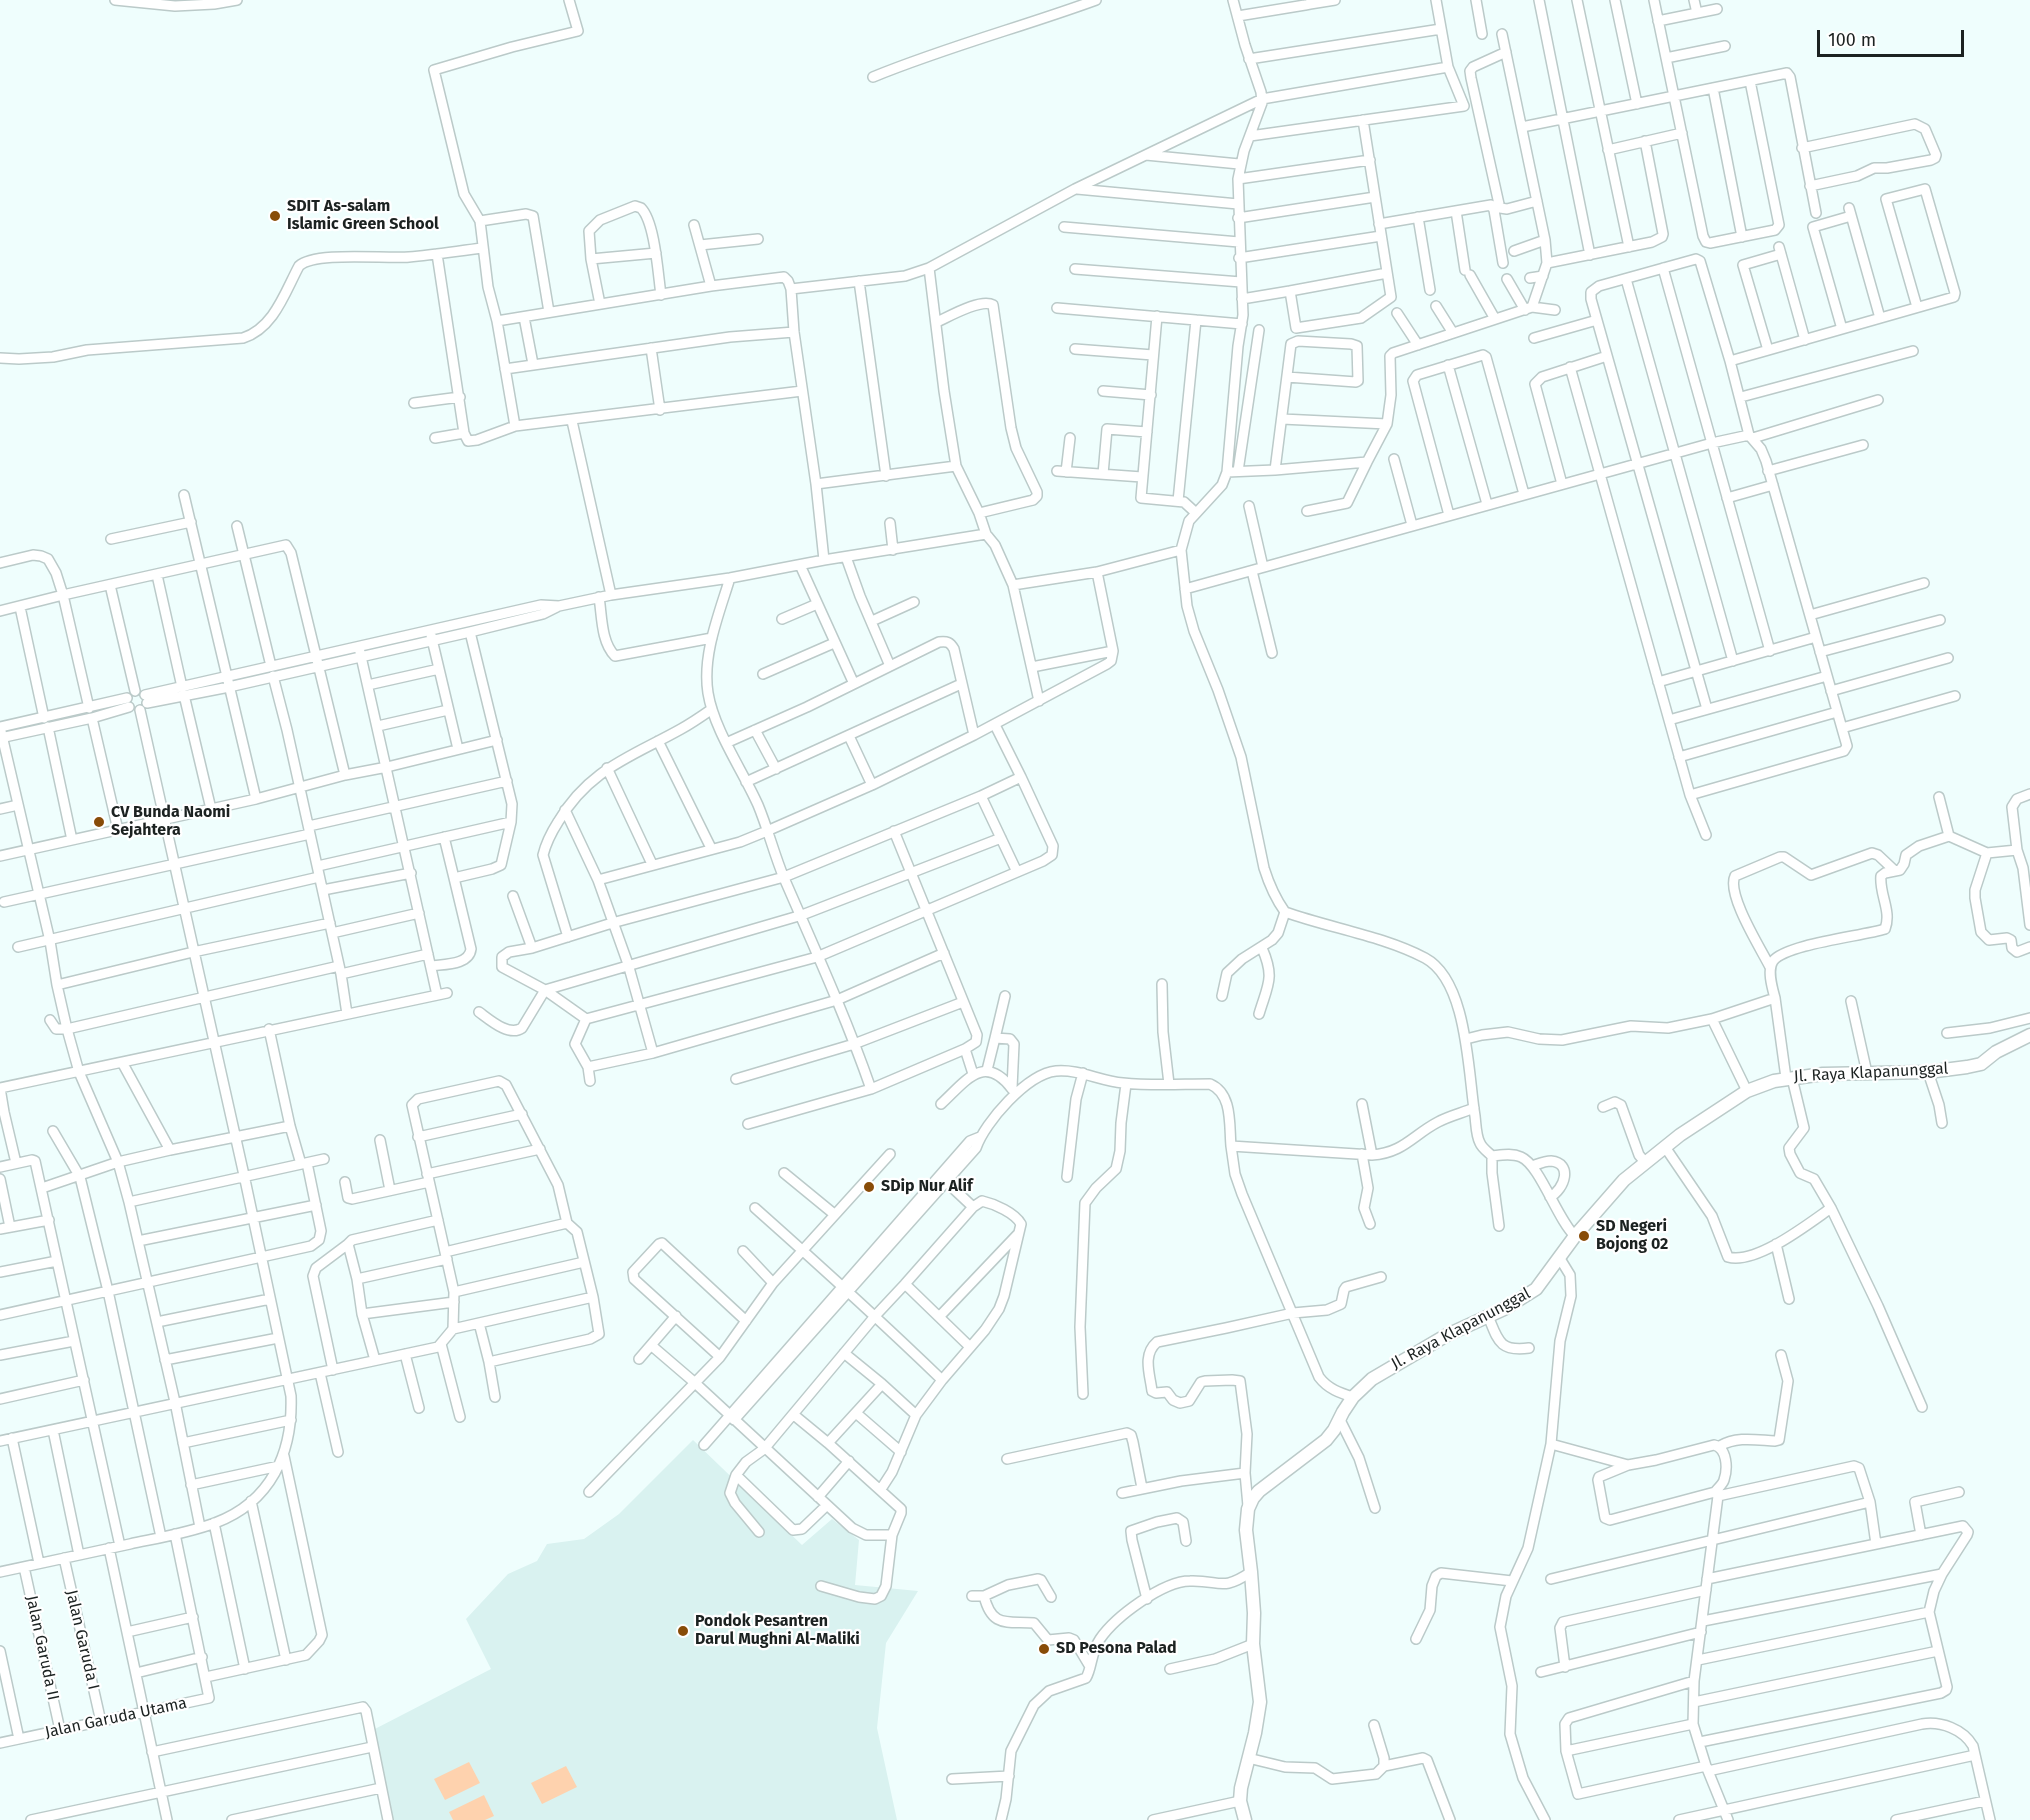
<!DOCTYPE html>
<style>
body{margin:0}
#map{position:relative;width:2030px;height:1820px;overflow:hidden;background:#effefd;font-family:"Fira Sans",sans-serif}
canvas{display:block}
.scale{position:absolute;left:1817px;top:30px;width:147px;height:27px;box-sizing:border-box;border:3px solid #1c2221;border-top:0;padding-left:8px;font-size:18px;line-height:21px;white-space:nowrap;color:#1c2221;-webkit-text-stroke:4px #fff;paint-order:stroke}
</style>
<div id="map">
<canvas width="2030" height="1820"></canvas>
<div class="scale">100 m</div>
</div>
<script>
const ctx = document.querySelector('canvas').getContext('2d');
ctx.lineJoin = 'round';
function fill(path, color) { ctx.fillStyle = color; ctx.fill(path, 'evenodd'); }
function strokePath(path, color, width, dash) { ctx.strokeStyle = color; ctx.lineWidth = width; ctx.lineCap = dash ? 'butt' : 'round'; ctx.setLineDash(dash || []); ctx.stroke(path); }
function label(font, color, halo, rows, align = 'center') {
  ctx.font = font + ' "Fira Sans",sans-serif'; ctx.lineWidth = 4.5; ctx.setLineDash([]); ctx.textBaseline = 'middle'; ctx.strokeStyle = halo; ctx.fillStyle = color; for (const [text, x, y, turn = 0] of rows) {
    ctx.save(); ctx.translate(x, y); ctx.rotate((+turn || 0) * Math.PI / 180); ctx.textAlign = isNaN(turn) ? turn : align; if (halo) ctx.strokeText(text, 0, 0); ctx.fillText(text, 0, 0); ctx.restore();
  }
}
fill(new Path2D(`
 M 693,1440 L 802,1545 L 832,1519 L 859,1540 L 855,1585 L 918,1591 L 886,1643 L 877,1728 L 897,1820 L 389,1820 L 371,1731 L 491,1669 L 466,1619 L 508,1574 L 537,1561 L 547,1544 L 584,1539 L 619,1514 Z`), '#d9f2f0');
fill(new Path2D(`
 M 469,1762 L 480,1783 L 445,1800 L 434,1779 Z
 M 566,1766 L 577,1787 L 542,1804 L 531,1783 Z
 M 484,1795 L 494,1816 L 485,1820 L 453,1820 L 449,1812 Z`), '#fed2ae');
const minor = new Path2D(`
 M 115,0 L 175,6 L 214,4 L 237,0
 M 1233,0 L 1245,45 L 1261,92 L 1262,103 L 1244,151 L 1238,179 L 1243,315 L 1238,346 L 1227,472 L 1222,485 L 1189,521 L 1181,550 L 1187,606 L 1194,631 L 1218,690 L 1241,757 L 1264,868 C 1269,884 1275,898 1285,912 C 1330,928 1383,936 1425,958 C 1468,981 1468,1074 1475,1116 C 1476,1124 1476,1136 1480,1143 C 1482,1148 1488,1152 1492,1156 C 1502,1155 1512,1153 1521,1157 C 1540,1165 1557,1219 1575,1236
 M 1476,0 L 1482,34
 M 1539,0 L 1590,255
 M 1577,0 L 1629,247
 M 1615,0 L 1637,104
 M 1654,0 L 1703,236 L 1706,242 L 1710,243 L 1775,230 L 1779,225 L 1750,81
 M 1694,0 L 1697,13
 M 1310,4 L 1335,0
 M 1238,16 L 1305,5 L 1310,4 L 1311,0
 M 1658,21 L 1717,9
 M 1506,52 L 1473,67 L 1470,71 L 1471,78 L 1499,204 L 1500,208 L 1507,209 L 1537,201
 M 1666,58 L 1725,46
 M 1249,59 L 1441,29
 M 873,77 C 946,47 1022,27 1096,0
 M 1713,88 L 1742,237
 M 1522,127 L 1787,73 L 1790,77 L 1816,213
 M 1250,136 L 1464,106 L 1448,67 L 1436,0
 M 1802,148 L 1915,124 L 1925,129 L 1936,155 L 1935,158 L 1931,160 L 1887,168 L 1874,168 L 1857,176 L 1810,186
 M 1608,150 L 1682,133
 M 1146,155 L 1239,164
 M 1238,179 L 1370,160
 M 1077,189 L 1238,204
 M 1849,208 L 1880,318
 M 1456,211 L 1465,270
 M 1418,217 L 1430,290
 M 1238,218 L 1375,197
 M 480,221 L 526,214 L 533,216 L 549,312
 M 1379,224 L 1491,205 L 1494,210 L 1503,263
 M 694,225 L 711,286
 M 1064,227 L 1239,242
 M 700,245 L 758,239
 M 1779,247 L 1805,340
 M 1514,251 L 1545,240
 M 437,254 L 464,433 L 468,441 L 477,440 L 515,426 L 802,391
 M 1239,258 L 1381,236
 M 591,259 L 656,253
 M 1547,263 L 1652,242 L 1662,237 L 1663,234 L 1645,141
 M 929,268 L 944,391 L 956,466 L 979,513 L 986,534 L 995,545 L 1013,585 L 1039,701
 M 1663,268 L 1770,651
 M 1075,269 L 1241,282
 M 1470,275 L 1495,319
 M 1530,278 L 1543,276
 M 1507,279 L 1525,310
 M 1626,279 L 1733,661
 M 859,281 L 886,476
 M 791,289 L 905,276 L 929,268 L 1075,189 L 1262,99 L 1448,67
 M 1290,291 L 1387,273
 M 1242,299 L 1290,291 L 1296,328 L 1361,318 L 1391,297 L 1363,120
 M 600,304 L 591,259 L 589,231 L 600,220 L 635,206 L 641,208 C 655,222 658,274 661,295
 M 1436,306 L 1453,333
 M 1532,307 L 1555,310
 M 1057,308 L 1242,324
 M 1397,313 L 1418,345
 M 1157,316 L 1141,498 L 1184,502 L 1196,513
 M 524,317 L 533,364
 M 497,321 L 711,286 L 784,277 L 788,281 L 791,289 L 794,332 L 816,484 L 824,560
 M 937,322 C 950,316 981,298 993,305 L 1011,428 L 1016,448 L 1037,492 L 1037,496 L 1033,500 L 979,513
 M 1842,329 L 1813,227 L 1851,216
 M 1534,338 L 1597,320
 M 651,348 L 660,410
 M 1075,349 L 1153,355
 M 1768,350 L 1743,265 L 1781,254
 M 0,358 L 19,359 L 53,357 L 87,350 L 243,338 C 274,328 285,292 299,266 C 315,251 385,259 409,257 C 433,255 458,251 483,248
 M 1730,361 L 1954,297 L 1955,293 L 1925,189 L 1886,199 L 1917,307
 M 1448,365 L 1487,504
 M 1570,367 L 1690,795 L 1706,835
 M 505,369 L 730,337 L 794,332
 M 1103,391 L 1151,395
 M 1741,397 L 1913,351
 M 414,403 L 460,397
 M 1282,419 L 1387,424
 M 572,421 L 611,595
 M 515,426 L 497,321 L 488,287 L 480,221 L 464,194 L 434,70 L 512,47 L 578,31 L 569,0
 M 435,438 L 464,433
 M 1753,438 L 1878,400
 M 1394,459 L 1412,525
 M 1275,470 L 1291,344 L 1298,341 L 1351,344 L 1357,346 L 1358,381 L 1356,382 L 1287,377
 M 1057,471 L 1142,477
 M 1238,471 L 1259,330
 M 1768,471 L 1863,445
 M 1066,472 L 1070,438
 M 1227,472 L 1275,470 L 1367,462 L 1387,424 L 1391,395 L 1390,356 L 1393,353 L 1532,307 L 1547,263 L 1545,240 L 1502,34
 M 1103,474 L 1107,429 L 1147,432
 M 816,484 L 956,466
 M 1562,484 L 1535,384 L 1542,377 L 1607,356
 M 184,495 L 256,799
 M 1727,498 L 1773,485
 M 1178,501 L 1196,320
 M 1249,506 L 1263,567
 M 1307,511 L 1347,503 L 1367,462
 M 1449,515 L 1413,381 L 1417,375 L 1483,355 L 1486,357 L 1524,494
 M 890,523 L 893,550
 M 237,526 L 271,666
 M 111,539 L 191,522
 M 846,557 L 860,596 L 890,666
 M 0,563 L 33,555 L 41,556 L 48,559 L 56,573 L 63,595 L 89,708
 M 800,565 L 854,684
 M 1252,571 L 1272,653
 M 157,575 L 182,687
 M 730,578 C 719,614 702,655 708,693 C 714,730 743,771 758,805 C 768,829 774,854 784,878 C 814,947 846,1017 871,1089
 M 110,585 L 135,691
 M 1013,585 L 1097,572 L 1181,550
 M 1185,589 L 1712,443 L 1749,435 L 1761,449 L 1766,461 L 1847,746 L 1844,751 L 1690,795
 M 599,597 C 602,616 601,642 615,656 L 712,638
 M 20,607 L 44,718
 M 0,611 L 63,595 L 286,545 L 291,553 L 345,775
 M 1810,615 L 1924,583
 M 782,619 L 817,604
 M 872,621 L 914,602
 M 431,635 L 458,749
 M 360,652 L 437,995
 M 1820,652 L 1940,620
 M 1032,667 L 1113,651
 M 763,674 L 834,643
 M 273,676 L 287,730 L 341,974 L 347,1014
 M 1658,682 L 1816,637
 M 368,685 L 439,669
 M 1831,691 L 1948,658
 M 145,695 L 541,605 L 559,606 L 611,595 L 730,578 L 824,560 L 986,534
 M 184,695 L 211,809
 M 147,703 L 229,687 L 470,632 L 543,614 L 557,607
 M 1707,709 L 1591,299 L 1591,292 L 1599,286 L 1696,259 L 1700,261 L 1730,361 L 1749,435
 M 92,718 L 118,830
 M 1669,720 L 1827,676
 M 995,725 L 1021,777
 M 378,726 L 448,710
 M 0,727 L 50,941 L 57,985 L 67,1029 L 79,1072 L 118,1162 L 129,1202 L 175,1402 L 200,1527
 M 0,727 L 127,698
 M 48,727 L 72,840
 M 1842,728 L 1955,696
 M 755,730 L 776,769
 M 849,736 L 872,785
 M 0,738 L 92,718 L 129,707
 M 658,741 L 711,848
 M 726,743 L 807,707 L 939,642 C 947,641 950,642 954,649 L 974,735
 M 1679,757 L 1837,712
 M 607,768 L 652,864
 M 746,782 L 961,684
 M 2030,794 L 2017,799 L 2012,807 L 2017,850 L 2023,868 L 2030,925
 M 981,796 L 1017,872
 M 0,809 L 18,805
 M 565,810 L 598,880 L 628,964 L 653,1053
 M 309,826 L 507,781
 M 1949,836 L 1987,853 L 2017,850
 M 444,837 L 454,878
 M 1987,853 L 1975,890 L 1975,898 L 1981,932 L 1989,940 L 2007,938 L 2011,940 L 2012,948 L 2017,952 L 2030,947
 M 0,856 L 256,799 L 345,775 L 387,767 L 497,740
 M 318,866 L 511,822
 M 598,880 L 740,842 L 767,831 L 872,785 L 974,735 L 1107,664 L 1111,661 L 1113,651 L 1097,572
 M 323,890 L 411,873
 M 513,896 L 532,948
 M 4,902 L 310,834
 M 332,933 L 419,913
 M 568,937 L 543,855 C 546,843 551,833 558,822 C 589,769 631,757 681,729 C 692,723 702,716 712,709
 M 18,947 L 319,877
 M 431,966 C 445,964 469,965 471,949 L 454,878 L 492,869 L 501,865 L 511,822 L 512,804 L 470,632
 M 1770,967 C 1761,949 1726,894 1735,876 L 1780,857 L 1784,857 L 1811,875 L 1872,853 L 1878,855 L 1895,871
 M 341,974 L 428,954
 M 1162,984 L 1163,1032 L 1169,1084
 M 57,985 L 193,952 L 330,923
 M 1005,996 L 995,1038 L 1010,1039 L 1014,1044 L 1012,1088
 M 1222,996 L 1227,973 L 1242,959 L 1272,940 L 1278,933 L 1285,912
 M 1775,998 C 1772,987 1767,970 1773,961 C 1786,944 1863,936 1885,929 C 1892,911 1879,894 1881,876 L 1885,873 L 1900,870 L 1904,864 L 1906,855 L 1919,846 L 1949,836 L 1939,797
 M 1851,1001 L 1867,1073
 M 479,1012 C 490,1020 509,1037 522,1028 L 545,990 L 802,915 L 1001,838
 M 1259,1014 C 1268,984 1275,978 1262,948
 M 586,1019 L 545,990 L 502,967 L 502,957 L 509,952 L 532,948 L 612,923 L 784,877 L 981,796 L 1021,777 L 1053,846 L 1052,855 L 1043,861 L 817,957 L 586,1019 L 575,1044 L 588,1067 L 590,1081
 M 1712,1019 L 1747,1091
 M 50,1020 L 56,1029 L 67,1029 L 339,966
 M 269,1029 L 290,1126 L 301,1164
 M 1947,1033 L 1990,1028 L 2030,1018
 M 1466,1039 L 1482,1035 L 1508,1032 L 1539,1039 L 1562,1040 L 1631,1026 L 1668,1028 L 1712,1019 L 1775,998 L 1786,1078
 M 965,1049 L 973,1074
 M 123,1064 L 170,1150
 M 588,1067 L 653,1053 L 837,1000 L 944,953
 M 987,1070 L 995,1038
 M 1928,1072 L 1939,1105 L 1942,1123
 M 1792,1078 L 1804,1128 L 1789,1148 L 1790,1154 L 1800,1173 L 1814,1179 L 1831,1208 L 1878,1306 L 1922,1407
 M 736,1079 L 854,1044 L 963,1002
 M 941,1104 C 965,1082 984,1052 1012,1089
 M 1362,1104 L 1372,1155
 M 1603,1107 L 1615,1102 L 1621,1105 L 1639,1155 L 1645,1162
 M 748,1124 L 871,1089 L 965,1049 L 976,1042 L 977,1035 L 894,831
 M 53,1131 L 80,1177 L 108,1291 L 161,1537
 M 418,1137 L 522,1114
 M 380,1140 L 390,1190
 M 1231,1146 L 1235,1174 L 1242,1194 L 1319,1377 C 1328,1389 1340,1393 1353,1397
 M 1665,1147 L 1712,1216 L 1728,1257 C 1756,1265 1808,1224 1831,1208
 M 1362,1154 L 1368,1188 L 1364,1208 L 1370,1224
 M 1492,1156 L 1492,1173 L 1499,1226
 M 16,1163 L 4,1112 L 0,1088 L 447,993
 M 1532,1166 C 1538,1164 1545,1161 1551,1161 C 1573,1163 1565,1189 1550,1197
 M 0,1167 L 32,1160 L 35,1161 L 120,1546
 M 784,1173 L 834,1214
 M 427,1174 L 540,1149
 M 941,1177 L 973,1207
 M 1067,1177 L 1076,1099 L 1083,1073
 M 0,1179 L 10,1227
 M 345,1182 L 348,1198 L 352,1199 L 429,1182
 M 42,1188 L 118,1162 L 170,1150 L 290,1126
 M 129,1202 L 324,1159
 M 755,1208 C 818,1264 881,1321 942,1380
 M 0,1229 L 49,1220
 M 138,1241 L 316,1205
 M 348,1244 L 352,1240 L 438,1220
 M 1776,1244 L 1789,1299
 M 743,1251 L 773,1283
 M 445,1252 L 567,1223
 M 0,1272 L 57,1261
 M 905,1284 L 969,1346
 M 454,1292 L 584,1262
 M 362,1314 L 454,1302
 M 0,1315 L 311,1246 L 319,1240 L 321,1231 L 307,1163
 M 1488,1316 C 1498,1340 1499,1352 1529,1348
 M 939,1317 L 1018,1234
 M 157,1322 L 270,1299
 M 453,1329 L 593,1297
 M 441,1344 L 460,1417
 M 652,1346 L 694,1382 L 852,1528 L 866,1535 L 892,1535
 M 844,1353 L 882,1384 L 916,1415
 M 405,1354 L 419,1408
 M 0,1355 L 74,1341
 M 720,1357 L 634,1279 L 633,1272 L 659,1244 L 662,1243 L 746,1321
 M 639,1359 L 676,1316
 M 165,1360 L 278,1338
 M 375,1360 L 362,1314 L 357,1279 L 447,1259
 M 489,1362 L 495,1397
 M 333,1370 L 313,1276 L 316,1268 L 348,1244 L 357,1279
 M 320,1373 L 338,1452
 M 1083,1394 L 1080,1327 L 1085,1203 L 1096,1188 L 1116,1169 L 1120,1151 L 1121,1123 L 1126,1084
 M 0,1399 L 84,1380
 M 856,1413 L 901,1452
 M 794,1415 L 828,1443 L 901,1509 L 901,1513 L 892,1535 L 886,1586 L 881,1596 L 875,1599 L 859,1597 L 821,1586
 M 734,1420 L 976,1148 C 985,1122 1027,1074 1056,1071 C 1079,1069 1100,1081 1123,1083 C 1152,1086 1181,1084 1210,1084 C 1233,1094 1229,1125 1231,1146 L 1372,1155 C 1403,1153 1413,1135 1438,1122 C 1449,1116 1462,1113 1474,1108
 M 1340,1420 L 1359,1458 L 1375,1508
 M 53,1430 L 79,1555
 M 12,1438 L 39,1563
 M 0,1441 L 438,1347 L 453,1329 L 454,1292 L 412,1105 L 418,1099 L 499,1081 L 506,1085 L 558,1185 L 567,1223 L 577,1232 L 593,1297 L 599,1334 L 590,1339 L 489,1362 L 479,1323
 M 183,1443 L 291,1420
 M 828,1443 L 882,1384
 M 1551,1444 L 1628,1465
 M 704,1445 L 970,1141 L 980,1137
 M 1720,1446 C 1737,1436 1756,1440 1775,1441 L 1779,1440 L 1788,1381 L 1781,1355
 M 1007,1459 L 1127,1433 L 1131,1435 L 1133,1442 L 1142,1488
 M 736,1475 L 730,1493 L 735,1503 L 759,1532
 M 191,1485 L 279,1466
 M 589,1492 L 720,1357 L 773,1283 L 890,1154
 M 1715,1492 C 1718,1488 1723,1484 1724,1480 C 1728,1468 1727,1448 1714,1445 L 1656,1460 L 1628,1465 L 1599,1477 L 1598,1480 L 1605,1518 L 1610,1520 L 1715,1492 L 1718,1496 L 1694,1681 L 1693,1724 L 1706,1766 L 1728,1820
 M 1122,1493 L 1181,1481 L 1245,1473
 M 1718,1496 L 1854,1466 L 1859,1468 L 1870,1502
 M 818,1497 L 849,1461
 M 251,1501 L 286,1660
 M 826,1506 L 802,1529 L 793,1530 L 736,1475 L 746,1462 L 764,1449 L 876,1315 L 905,1284 L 973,1207 L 982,1201 C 995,1204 1015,1213 1021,1224 L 1004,1296 L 999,1309 L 985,1330 L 942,1380 L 916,1415 L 892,1472 L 881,1489
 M 1248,1506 L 1245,1473 L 1247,1434 L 1240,1381 L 1232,1380 L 1205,1381 L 1201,1382 L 1189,1401 L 1180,1403 L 1173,1400 L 1167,1392 L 1156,1393 L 1152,1391 C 1150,1374 1142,1355 1157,1342 L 1226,1328 L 1293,1313 L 1327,1310 L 1341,1304 L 1344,1290 L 1346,1287 L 1381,1277
 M 214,1523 L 245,1669
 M 1921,1535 L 1915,1502 L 1959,1492
 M 109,1548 L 167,1820
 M 64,1558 L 101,1722
 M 24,1567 L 60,1730
 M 0,1572 C 43,1563 87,1553 130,1544 C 158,1538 188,1533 215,1523 C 271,1502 293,1453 291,1396 L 244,1175 L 140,710
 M 1551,1579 L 1870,1502 L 1876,1544
 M 1707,1579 L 1963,1526 L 1968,1532 L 1967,1535 L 1942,1574
 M 972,1596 L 984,1596 C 992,1628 1006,1621 1034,1623 L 1048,1640 L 1069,1638 L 1074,1640 L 1089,1665
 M 984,1596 L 1008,1585 L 1038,1579 L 1041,1580 L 1051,1597
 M 1147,1599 L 1132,1540 L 1131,1531 L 1157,1522 L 1177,1518 L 1183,1522 L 1186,1541
 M 127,1632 L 193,1617
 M 1416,1639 L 1430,1610 L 1432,1586 L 1436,1576 L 1441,1573 L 1512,1581
 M 0,1651 L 19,1739
 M 1698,1660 L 1929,1612
 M 1565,1667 L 1560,1628 L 1563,1622 L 1706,1590
 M 1170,1669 L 1215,1659 L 1253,1644
 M 1541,1672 L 1701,1632
 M 136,1673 L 202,1657
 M 206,1677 L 306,1655 L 319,1641 L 322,1635 L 284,1456
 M 1694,1702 L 1938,1651
 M 1693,1724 L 1566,1751 L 1578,1794 L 1706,1766
 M 1700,1742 L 1941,1693 L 1946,1690 L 1947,1687 L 1929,1612 L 1934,1591 L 1942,1574 L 1703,1621
 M 0,1743 L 209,1698 L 175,1534
 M 1566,1751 L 1565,1724 L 1569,1718 L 1694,1681
 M 152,1752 L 363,1707 L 366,1711 L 388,1820
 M 1248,1758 L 1285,1767 L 1315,1768 L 1332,1779 L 1376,1774 L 1384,1766 L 1384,1758 L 1374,1725
 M 1384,1766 L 1423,1758 L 1427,1760 L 1450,1820
 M 1708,1771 L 1922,1724 C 1941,1721 1963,1729 1973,1746 L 1990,1820
 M 952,1779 L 1009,1776
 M 31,1820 L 372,1747
 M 232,1820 L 381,1788
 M 1001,1820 L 1006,1799 L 1011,1751 L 1034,1705 L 1049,1691 L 1086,1678 C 1092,1668 1091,1652 1100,1639 C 1115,1617 1163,1581 1190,1581 C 1221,1580 1221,1592 1251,1572
 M 1153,1820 L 1240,1801
 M 1545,1820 L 1523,1778 L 1510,1734 L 1512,1686 L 1500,1627 L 1506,1596 L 1528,1548 L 1551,1444 L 1560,1341 L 1571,1296 L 1570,1275 L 1559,1257
 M 1679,1820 L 1975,1755
 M 1896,1820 L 1985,1801`);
const tertiary = new Path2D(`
 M 1245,1820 L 1240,1801 L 1241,1788 L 1255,1733 L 1260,1702 L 1253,1644 L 1254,1613 L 1251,1572 L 1246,1530 L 1248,1509 L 1253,1498 L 1259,1491 L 1326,1440 L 1334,1430 L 1343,1412 L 1353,1397 L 1372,1379 L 1447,1335 L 1504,1309 L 1536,1289 L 1575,1236 L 1624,1180 L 1680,1135 L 1747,1091 L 1774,1081 L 1823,1074 L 1928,1072 L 1967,1067 L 1981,1064 L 1996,1052 L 2030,1035`);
strokePath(minor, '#bbcac9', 12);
strokePath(tertiary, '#bbcac9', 15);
strokePath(minor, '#fff', 9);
strokePath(tertiary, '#fff', 12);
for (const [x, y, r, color] of [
 [275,216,6,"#884c08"],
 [99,822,6,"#884c08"],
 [869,1187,6,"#884c08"],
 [1584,1236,6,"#884c08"],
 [683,1631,6,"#884c08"],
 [1044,1649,6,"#884c08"]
]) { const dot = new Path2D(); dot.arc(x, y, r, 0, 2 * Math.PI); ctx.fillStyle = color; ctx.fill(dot); strokePath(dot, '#fff', 2); }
label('bold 16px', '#1c2221', '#fff', [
 ["SDIT As-salam",287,207],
 ["Islamic Green School",287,225],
 ["CV Bunda Naomi",111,813],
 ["Sejahtera",111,831],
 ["SDip Nur Alif",881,1187],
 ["SD Negeri",1596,1227],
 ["Bojong 02",1596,1245],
 ["Pondok Pesantren",695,1622],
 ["Darul Mughni Al-Maliki",695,1640],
 ["SD Pesona Palad",1056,1649]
], 'left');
label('16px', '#1c2221', '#fff', [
 ["Jl. Raya Klapanunggal",1871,1073,-3],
 ["Jl. Raya Klapanunggal",1461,1329,-28],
 ["Jalan Garuda I",82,1640,77],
 ["Jalan Garuda II",42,1648,78],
 ["Jalan Garuda Utama",116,1718,-12]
]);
</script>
